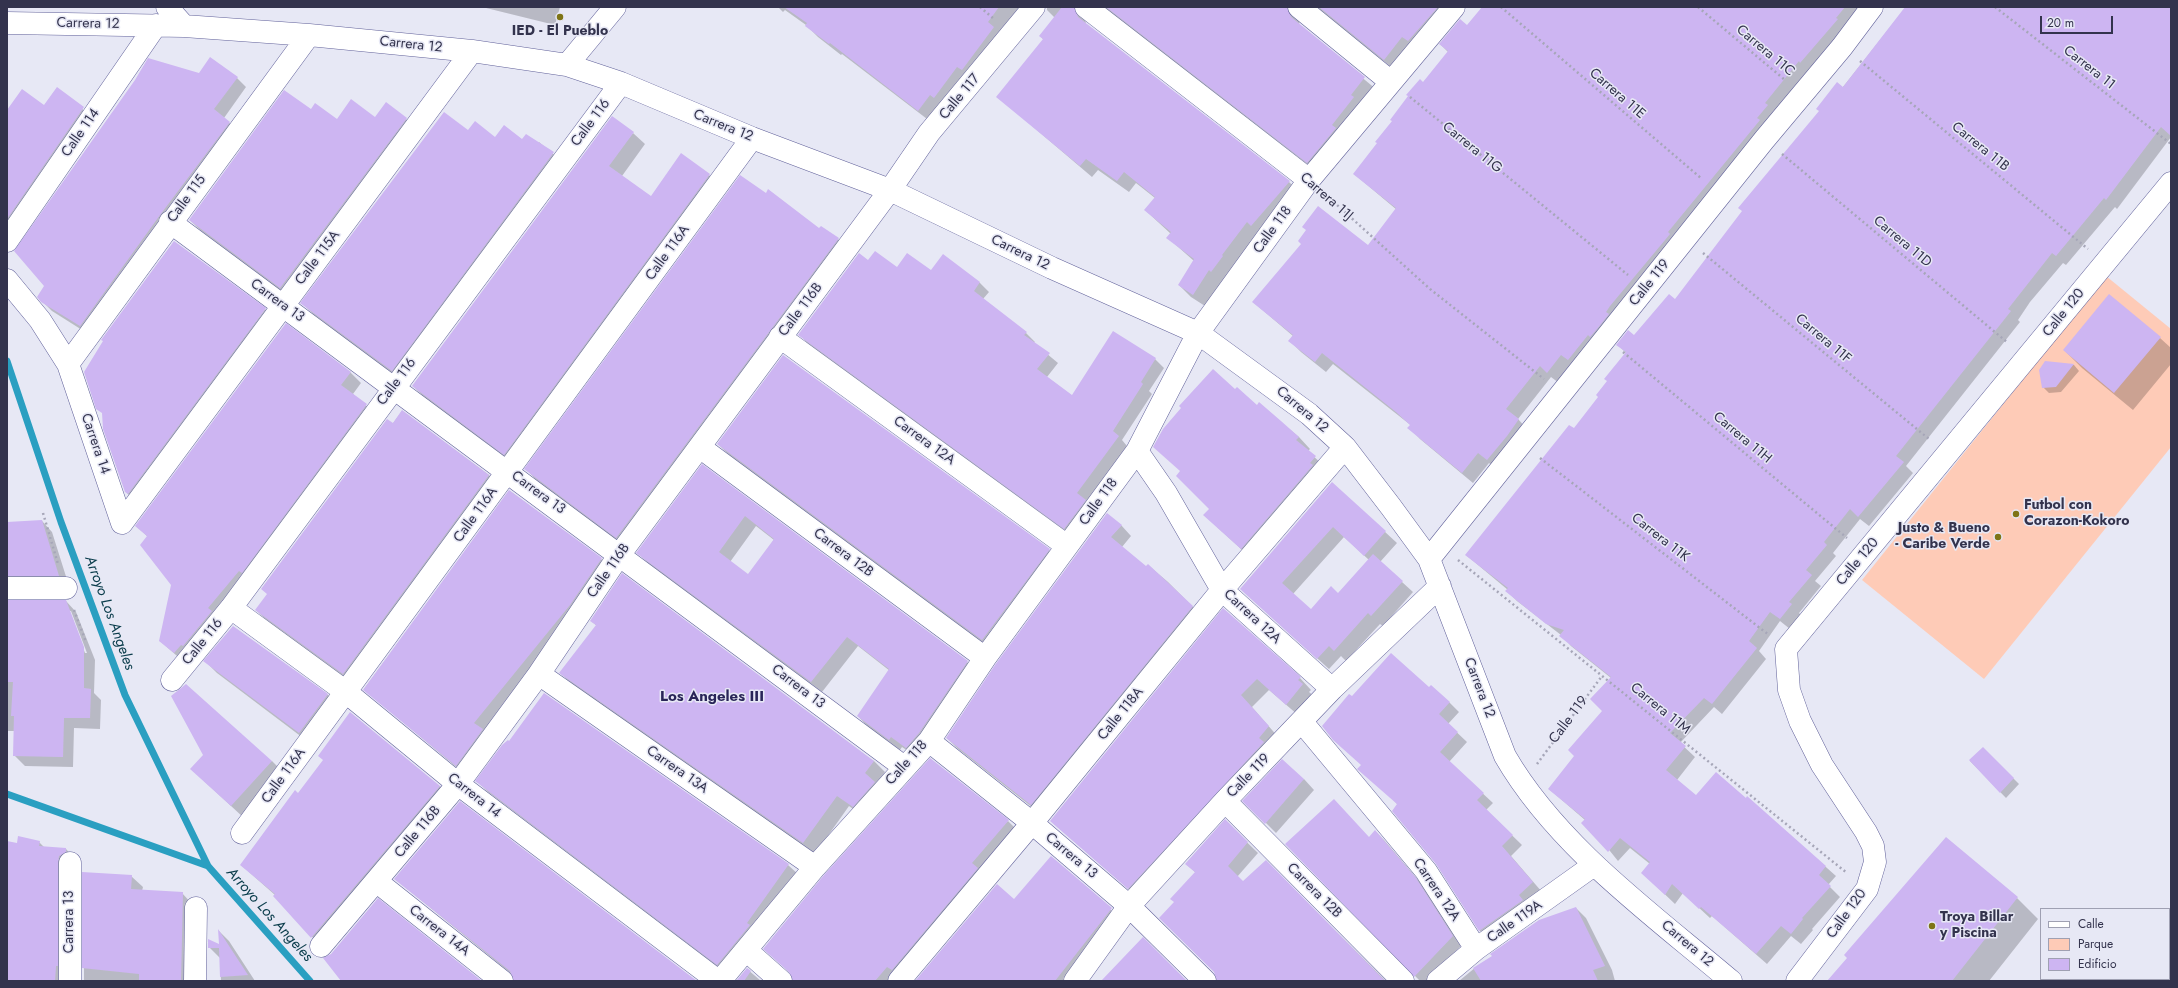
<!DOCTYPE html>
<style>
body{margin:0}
#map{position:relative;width:2178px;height:988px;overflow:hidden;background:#e7e8f5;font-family:Jost,sans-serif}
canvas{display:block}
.frame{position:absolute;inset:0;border:8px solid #33334d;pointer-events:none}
.legend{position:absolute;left:2040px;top:908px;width:130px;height:72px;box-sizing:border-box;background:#e7e8f5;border:1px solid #9fa0b2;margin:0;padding:5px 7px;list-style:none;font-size:12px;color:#33334d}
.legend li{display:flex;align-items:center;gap:8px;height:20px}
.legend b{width:20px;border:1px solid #9fa0b2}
.scale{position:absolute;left:2040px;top:16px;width:73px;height:18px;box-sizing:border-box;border:2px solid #33334d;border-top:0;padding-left:5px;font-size:12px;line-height:14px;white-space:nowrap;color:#33334d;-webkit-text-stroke:3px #e7e8f5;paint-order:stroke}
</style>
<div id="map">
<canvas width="2178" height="988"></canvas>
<div class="frame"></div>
<ul class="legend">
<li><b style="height:5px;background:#fff"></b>Calle</li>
<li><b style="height:11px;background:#fecbb7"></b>Parque</li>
<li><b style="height:11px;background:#cdb5f2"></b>Edificio</li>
</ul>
<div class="scale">20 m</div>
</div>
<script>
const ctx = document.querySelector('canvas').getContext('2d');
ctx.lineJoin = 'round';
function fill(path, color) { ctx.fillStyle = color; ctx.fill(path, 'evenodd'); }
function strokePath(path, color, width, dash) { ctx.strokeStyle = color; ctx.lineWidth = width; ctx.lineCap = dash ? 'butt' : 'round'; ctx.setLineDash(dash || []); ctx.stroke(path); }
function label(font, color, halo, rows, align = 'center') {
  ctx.font = font + ' Jost,sans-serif'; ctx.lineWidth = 3; ctx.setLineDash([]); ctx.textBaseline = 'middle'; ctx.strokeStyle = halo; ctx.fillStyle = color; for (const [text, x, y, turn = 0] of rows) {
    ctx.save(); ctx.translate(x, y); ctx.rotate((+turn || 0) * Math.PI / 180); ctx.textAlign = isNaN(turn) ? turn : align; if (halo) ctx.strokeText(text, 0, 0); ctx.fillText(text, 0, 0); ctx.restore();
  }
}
fill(new Path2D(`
 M 2106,276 L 2171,329 L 2171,447 L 1984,679 L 1862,580 Z`), '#fecbb7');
fill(new Path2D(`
 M 482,7 L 560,7 L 555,25 Z
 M 778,7 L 1035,7 L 931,122 L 842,54 L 841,55 L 818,37 L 806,25 L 785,10 L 783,12 Z
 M 1047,7 L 1097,7 L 1085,18 L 1086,24 L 1289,182 L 1301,193 L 1224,283 L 1222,281 L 1205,306 L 1191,297 L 1179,285 L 1194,261 L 1168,238 L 1171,234 L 1145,210 L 1155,198 L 1136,183 L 1129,192 L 1098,170 L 1092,177 L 998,97 L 1044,40 L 1040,36 L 1055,18 L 1047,10 Z
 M 1102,7 L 1307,7 L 1301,11 L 1299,25 L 1377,90 L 1320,174 Z
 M 1316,7 L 1443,7 L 1396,71 Z
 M 1484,7 L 1865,7 L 1559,383 L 1551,377 L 1518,419 L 1529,431 L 1499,471 L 1489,463 L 1473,483 L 1420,439 L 1409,427 L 1411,425 L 1408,423 L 1333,364 L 1326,372 L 1301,352 L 1290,341 L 1293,336 L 1253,302 L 1368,247 L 1397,210 L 1354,174 L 1448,52 L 1440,44 L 1468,26 Z
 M 1906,7 L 2171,7 L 2171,137 L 2117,209 L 2115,207 L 2066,265 L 2063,263 L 2030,302 L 2018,320 L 2020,322 L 1906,466 L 1913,473 L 1869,526 L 1860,519 L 1833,553 L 1836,556 L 1815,581 L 1821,586 L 1799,613 L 1801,615 L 1790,629 L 1780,621 L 1759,651 L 1766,659 L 1722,714 L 1714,707 L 1680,743 L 1695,757 L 1677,780 L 1696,796 L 1746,799 L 1747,797 L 1836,876 L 1828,885 L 1840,897 L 1812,929 L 1813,930 L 1801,944 L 1791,936 L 1767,964 L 1712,916 L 1710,918 L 1683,893 L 1675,904 L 1653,883 L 1650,864 L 1630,848 L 1618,861 L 1585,820 L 1549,789 L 1575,756 L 1604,711 L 1611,678 L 1571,646 L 1561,635 L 1517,601 L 1507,591 L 1508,590 L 1466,555 L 1574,430 L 1599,397 L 1626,353 L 1618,345 L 1634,337 L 1675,300 Z
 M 199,74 L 237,78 L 246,87 L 224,118 L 239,132 L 90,335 L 52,311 L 42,301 L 45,286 L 136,81 Z
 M 57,88 L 93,118 L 7,240 L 7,109 L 44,106 Z
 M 311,111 L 337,120 L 406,119 L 417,130 L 292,299 L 201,231 L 190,220 Z
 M 469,131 L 495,138 L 537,143 L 539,142 L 565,164 L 404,382 L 314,315 L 302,303 Z
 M 633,133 L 645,144 L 622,176 L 651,197 L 709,175 L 721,186 L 516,465 L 424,397 L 413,386 Z
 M 838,239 L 849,251 L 628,549 L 537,481 L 526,469 Z
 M 943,255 L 980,283 L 989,292 L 983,299 L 1026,333 L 1035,342 L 1034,343 L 1058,363 L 1047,377 L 1072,396 L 1155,359 L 1164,368 L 1149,391 L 1152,394 L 1122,440 L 1127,446 L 1086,502 L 1094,510 L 1074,537 L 808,344 L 800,335 L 868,261 L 897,268 L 931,272 Z
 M 265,309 L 276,321 L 137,504 L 126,492 Z
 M 2160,338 L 2171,348 L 2171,364 L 2133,410 L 2082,368 L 2064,350 Z
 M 2046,362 L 2074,365 L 2079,371 L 2061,392 L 2049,393 L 2043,387 Z
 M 350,372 L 361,383 L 353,394 L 377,415 L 185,663 L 160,641 L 172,584 L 148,537 L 136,526 Z
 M 1235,390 L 1257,406 L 1259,404 L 1299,437 L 1310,449 L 1308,451 L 1327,469 L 1253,560 L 1217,527 L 1210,509 Z
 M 402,411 L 489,475 L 500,487 L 354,685 L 267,621 L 256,610 Z
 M 718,444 L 1049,550 L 1059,560 L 993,650 L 729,455 Z
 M 702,466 L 967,662 L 978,672 L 917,757 L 902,747 L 900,750 L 868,727 L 858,716 L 890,671 L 858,646 L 822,692 L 648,563 L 638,553 ZM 756,526 L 774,540 L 748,576 L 730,562 Z
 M 1332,483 L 1397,543 L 1380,562 L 1413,592 L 1383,626 L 1380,624 L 1346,661 L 1341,656 L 1329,669 L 1241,589 ZM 1344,537 L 1369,560 L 1338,594 L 1311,610 L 1293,594 Z
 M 510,491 L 601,559 L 613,571 L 468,777 L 364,689 Z
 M 42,521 L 52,532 L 69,586 L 7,592 L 7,525 Z
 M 1121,525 L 1131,536 L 1122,547 L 1146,568 L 1148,565 L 1168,582 L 1203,617 L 1042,815 L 958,749 L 947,738 L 996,666 Z
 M 7,601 L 66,601 L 76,612 L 95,660 L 94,693 L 101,700 L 100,729 L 74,728 L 73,767 L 25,766 L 14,755 L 15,731 L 7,731 ZM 69,611 L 71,611 L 87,653 L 85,653 Z
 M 1224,610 L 1300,678 L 1311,690 L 1309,692 L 1314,696 L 1298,715 L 1269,690 L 1252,707 L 1279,738 L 1140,899 L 1051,821 Z
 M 591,621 L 874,761 L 885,772 L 876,785 L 864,817 L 849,806 L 815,854 L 572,684 L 560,673 L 597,626 Z
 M 233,627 L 328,695 L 340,707 L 311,744 L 217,673 L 205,661 Z
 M 1429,689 L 1449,702 L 1459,712 L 1448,724 L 1467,742 L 1449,762 L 1493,803 L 1486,810 L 1522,845 L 1511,856 L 1542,892 L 1490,940 L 1480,931 L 1398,805 L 1362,765 L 1352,697 Z
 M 1983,748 L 2019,784 L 2006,798 L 1970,761 Z
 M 272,761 L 284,773 L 244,818 L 204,781 Z
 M 1304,779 L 1314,790 L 1276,833 L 1244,801 Z
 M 477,781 L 788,865 L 799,875 L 729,975 L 488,792 Z
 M 440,786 L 451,798 L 323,949 L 275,895 L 241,865 L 299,794 Z
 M 1334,800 L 1369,838 L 1375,831 L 1384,840 L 1425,888 L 1461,946 L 1427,981 L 1420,981 L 1286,844 Z
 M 1008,821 L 1018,831 L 901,981 L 794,981 L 794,977 L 775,958 Z
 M 1225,821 L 1258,853 L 1237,877 L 1243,883 L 1266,862 L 1386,981 L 1218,981 L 1218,978 L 1175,902 L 1196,873 L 1186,864 Z
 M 7,842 L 18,844 L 39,842 L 45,848 L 66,849 L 77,861 L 68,981 L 7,981 Z
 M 1051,857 L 1121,919 L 1073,981 L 917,981 L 1014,900 Z
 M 84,873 L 131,876 L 143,887 L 142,891 L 182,893 L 193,905 L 192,981 L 84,981 Z
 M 395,879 L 696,981 L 514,981 L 514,976 Z
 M 2017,898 L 2038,919 L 1989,981 L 1828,981 Z
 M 1576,908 L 1586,918 L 1612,970 L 1615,981 L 1459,981 L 1476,967 Z
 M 219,931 L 229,941 L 255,981 L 221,981 L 220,958 L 209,947 L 220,946 Z
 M 747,969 L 761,981 L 737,981 Z`), '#0003');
strokePath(new Path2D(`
 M 7,361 L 61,522 L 125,695 L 208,866 L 310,981
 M 7,794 L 208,866`), '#2a9fc1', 7);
fill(new Path2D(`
 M 784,7 L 999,7 L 988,22 L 994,27 L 962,70 L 957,67 L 934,98 L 930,95 L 918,111 L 830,43 L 829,44 L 805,26 L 807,23 Z
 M 1062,7 L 1074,7 L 1078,17 L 1290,181 L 1251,226 L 1247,222 L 1222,255 L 1223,256 L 1211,272 L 1209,270 L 1193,295 L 1178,285 L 1194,259 L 1166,238 L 1171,232 L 1144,210 L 1155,197 L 1124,172 L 1117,181 L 1086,159 L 1080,166 L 996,97 L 1043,39 L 1039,36 Z
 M 1106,7 L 1287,7 L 1291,17 L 1365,77 L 1351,95 L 1354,97 L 1332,125 L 1336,128 L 1307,163 Z
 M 1319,7 L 1438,7 L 1408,41 L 1402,37 L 1384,60 Z
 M 1482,7 L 1845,7 L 1836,18 L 1838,19 L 1800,63 L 1799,61 L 1765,103 L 1768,105 L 1757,118 L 1760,120 L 1668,232 L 1670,234 L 1610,306 L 1606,312 L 1609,314 L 1597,329 L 1590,337 L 1588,335 L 1568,360 L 1561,355 L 1547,373 L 1540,366 L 1506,409 L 1519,419 L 1507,436 L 1487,460 L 1478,453 L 1462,473 L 1407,428 L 1410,425 L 1396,412 L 1322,353 L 1315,362 L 1288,341 L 1293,335 L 1252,302 L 1301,244 L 1298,241 L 1306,230 L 1302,227 L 1318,206 L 1368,245 L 1396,208 L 1353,174 L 1377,143 L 1375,142 L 1392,121 L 1390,120 L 1408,96 L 1406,95 L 1420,79 L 1423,82 L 1448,51 L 1439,44 L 1460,19 L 1467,25 Z
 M 1905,7 L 2171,7 L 2171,136 L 2161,127 L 2106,200 L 2104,198 L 2056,256 L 2052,253 L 2008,309 L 2011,311 L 1896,456 L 1904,462 L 1858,517 L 1850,509 L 1824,542 L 1827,545 L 1806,570 L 1812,575 L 1789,602 L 1792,604 L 1780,619 L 1770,612 L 1749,641 L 1757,648 L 1712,704 L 1704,698 L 1670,733 L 1686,746 L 1666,770 L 1696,795 L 1716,772 L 1746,798 L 1747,796 L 1826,866 L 1819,875 L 1831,886 L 1802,918 L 1803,919 L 1791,934 L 1781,926 L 1756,954 L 1701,907 L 1699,909 L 1672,884 L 1665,895 L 1641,873 L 1650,862 L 1620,838 L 1608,852 L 1581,823 L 1585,819 L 1548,789 L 1574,756 L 1568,750 L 1602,711 L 1590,699 L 1611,677 L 1559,636 L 1564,630 L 1546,624 L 1505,591 L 1508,588 L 1465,555 L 1569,425 L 1574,428 L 1598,397 L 1596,395 L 1607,381 L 1604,379 L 1626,352 L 1616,345 L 1628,330 L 1634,335 L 1669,294 L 1675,299 L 1742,211 L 1738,208 L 1819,111 L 1816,109 L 1837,82 L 1843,87 Z
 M 210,57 L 238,77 L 214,109 L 230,122 L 160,215 L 80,326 L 41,302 L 37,297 L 44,286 L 14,251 L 135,80 L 148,58 L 199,73 Z
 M 57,87 L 84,107 L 7,219 L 7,110 L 22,89 L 44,105 Z
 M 284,90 L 311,109 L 315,103 L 337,119 L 351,99 L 375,117 L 386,102 L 407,118 L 280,288 L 189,220 Z
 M 444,112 L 468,130 L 475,121 L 495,137 L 504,125 L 522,139 L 526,134 L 554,152 L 392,371 L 300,303 Z
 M 612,116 L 634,132 L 609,166 L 651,196 L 681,153 L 710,174 L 504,455 L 412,386 Z
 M 740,175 L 766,193 L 768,189 L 819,228 L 821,226 L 839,238 L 616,538 L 524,469 Z
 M 174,241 L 266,308 L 128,494 L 125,492 L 103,429 L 102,413 L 96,409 L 84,372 L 103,341 L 101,340 Z
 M 875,251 L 897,267 L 907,253 L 931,270 L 943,254 L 980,282 L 974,291 L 1027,332 L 1024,335 L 1050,353 L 1037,369 L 1072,395 L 1113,331 L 1156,358 L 1141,382 L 1143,384 L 1113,431 L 1119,436 L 1077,493 L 1086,500 L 1064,529 L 798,335 L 859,253 L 868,260 Z
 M 2109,294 L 2161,337 L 2114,393 L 2063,350 Z
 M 286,323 L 351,372 L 341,385 L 367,404 L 242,573 L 239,571 L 208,608 L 212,611 L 183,646 L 181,645 L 174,653 L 159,641 L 171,585 L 140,545 L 147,536 L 135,526 Z
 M 783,355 L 1050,549 L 982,640 L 717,444 Z
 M 2045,361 L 2074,364 L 2056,387 L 2042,388 L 2039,370 Z
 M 1213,369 L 1235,389 L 1237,387 L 1257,405 L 1259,402 L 1281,421 L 1299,437 L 1296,440 L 1316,456 L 1310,463 L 1313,465 L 1241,549 L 1203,515 L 1209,509 L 1176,476 L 1180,471 L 1153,447 L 1163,429 L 1181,408 L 1179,406 Z
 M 402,410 L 489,475 L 343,674 L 255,610 L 267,594 L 261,589 L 387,419 L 393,423 Z
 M 702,464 L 968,661 L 919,733 L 906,748 L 891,737 L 889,740 L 857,716 L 889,669 L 847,637 L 811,682 L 636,553 ZM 745,516 L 774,539 L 748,574 L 719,552 Z
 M 1332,482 L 1386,531 L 1364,556 L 1333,527 L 1282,583 L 1311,609 L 1331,586 L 1338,593 L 1373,554 L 1403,581 L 1371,616 L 1368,613 L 1334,651 L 1329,646 L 1317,659 L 1240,589 Z
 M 509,490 L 602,558 L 570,605 L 474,723 L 483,729 L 456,766 L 363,690 Z
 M 1107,513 L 1122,525 L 1111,537 L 1146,566 L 1148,564 L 1193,606 L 1031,805 L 946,738 L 995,665 Z
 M 42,520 L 59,576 L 7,576 L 7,522 Z
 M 622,573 L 874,761 L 865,773 L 875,782 L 853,807 L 837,796 L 803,843 L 559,673 L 596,625 L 590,621 Z
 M 7,600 L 66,600 L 84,647 L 84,688 L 91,689 L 90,718 L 64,718 L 63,757 L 13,756 L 14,716 L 11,716 L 13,682 L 8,682 Z
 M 1223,608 L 1301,677 L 1298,680 L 1303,684 L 1286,705 L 1257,679 L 1241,695 L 1269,726 L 1259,738 L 1264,742 L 1128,889 L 1050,821 Z
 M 233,626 L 328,694 L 299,733 L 203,661 Z
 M 1391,653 L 1429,687 L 1431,685 L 1450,702 L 1439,714 L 1458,732 L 1440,752 L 1484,793 L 1477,800 L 1513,835 L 1502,846 L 1533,882 L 1519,895 L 1523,900 L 1479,931 L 1436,864 L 1392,811 L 1397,804 L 1357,769 L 1361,765 L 1333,740 L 1322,726 L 1349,694 L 1352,696 Z
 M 186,684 L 272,761 L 231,806 L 190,769 L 203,755 L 171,696 Z
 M 544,693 L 789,864 L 747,923 L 750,925 L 717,965 L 475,781 L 502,745 L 508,740 L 509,741 Z
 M 350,712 L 440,786 L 311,938 L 273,896 L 275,894 L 240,865 L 295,790 L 298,793 L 323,760 L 318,756 Z
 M 1983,747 L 2014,778 L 2000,793 L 1969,760 Z
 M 930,758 L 1009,820 L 972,863 L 978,868 L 892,970 L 887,967 L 875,981 L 793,981 L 789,972 L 763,949 L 824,875 Z
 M 1282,759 L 1304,779 L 1265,824 L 1242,801 Z
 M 1334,799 L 1369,837 L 1375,830 L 1416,878 L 1453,936 L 1414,977 L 1285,844 Z
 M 460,801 L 697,981 L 514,981 L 510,971 L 394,879 Z
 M 1225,819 L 1248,842 L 1228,866 L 1243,881 L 1266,860 L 1385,981 L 1217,981 L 1214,972 L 1159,918 L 1174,902 L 1170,899 L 1195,872 L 1185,864 Z
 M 18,836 L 40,841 L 39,846 L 66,848 L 66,852 L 59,856 L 58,863 L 58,966 L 56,966 L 55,981 L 7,981 L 7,841 L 17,843 Z
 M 1946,837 L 2018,897 L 1952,981 L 1827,981 L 1847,958 L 1844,955 Z
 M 1051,856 L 1112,908 L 1055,981 L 915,981 L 997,884 L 1014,899 Z
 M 82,872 L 132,875 L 131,889 L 183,892 L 181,981 L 139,981 L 139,974 L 82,968 Z
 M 378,898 L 482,981 L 341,981 L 323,958 L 331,954 Z
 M 1576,907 L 1605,966 L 1593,970 L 1598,981 L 1481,981 L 1473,968 L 1492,956 L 1490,954 L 1539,920 Z
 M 218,929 L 248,975 L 220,977 L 219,948 L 208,948 L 208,939 L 219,944 Z
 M 1143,937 L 1187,981 L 1101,981 Z
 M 747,968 L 751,971 L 744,981 L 736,981 Z`), '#cdb5f2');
const minor = new Path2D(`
 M 167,7 L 184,26
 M 1086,7 L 1309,180
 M 1299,7 L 1391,82
 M 7,23 L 184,26 L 309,35 L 472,51 L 567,65 L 621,83 L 752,138 L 890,190 L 1052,268 L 1198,333 L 1309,414 L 1345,447 L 1391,507 L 1429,559 L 1505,756 C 1557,846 1652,914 1731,981
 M 567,65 L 615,7
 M 170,222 L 904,767
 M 7,241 L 156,25
 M 7,280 L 40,320 L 68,364 L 122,523
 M 780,337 L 1067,546
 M 68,364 L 309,35
 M 701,448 L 985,658
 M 1137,451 L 1166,493 L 1222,590 L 1332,689
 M 122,523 L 472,51
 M 1429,559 L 1764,140 L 1842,47 L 1872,7
 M 7,588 L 66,588
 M 231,608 L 346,692 L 458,784 L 718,981
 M 539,674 L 815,867
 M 172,680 L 231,608 L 621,83
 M 1302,722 L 1426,871 L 1476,949
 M 929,741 L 1032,823 L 1129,906 L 1205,981
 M 1225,801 L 1403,981
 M 242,833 L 752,138
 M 376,881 L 502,981
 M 321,946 L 458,784 L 539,674 L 620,554 L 890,190 L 929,133 L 1034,7
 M 746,950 L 781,981
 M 70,981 L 70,863
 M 195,981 L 196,908
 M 720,981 L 815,867 L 929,741 L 985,658 L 1137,451 L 1198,333 L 1309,180 L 1454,7
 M 899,981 L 1032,823 L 1222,590 L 1345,447
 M 1075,981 L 1129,906 L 1225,801 L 1332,689 L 1440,586
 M 1438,981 L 1476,949 L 1594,865
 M 1797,981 L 1867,889 L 1875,862 L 1873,846 L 1866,832 L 1822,765 L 1800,721 L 1789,690 L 1786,649 L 2171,183`);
strokePath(minor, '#61619a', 23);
strokePath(new Path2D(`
 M 980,7 L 994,19
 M 1501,7 L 1702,179
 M 1698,7 L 1785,80
 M 1995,7 L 2171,144
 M 1860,61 L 2088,249
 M 1410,97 L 1628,275
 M 1782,154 L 2008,343
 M 1326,195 L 1430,289 L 1544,379
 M 1703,253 L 1929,439
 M 1623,352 L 1847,538
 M 1540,458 L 1769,635
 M 43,513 L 58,564
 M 1458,560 L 1847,873
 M 74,610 L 86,642
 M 1537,764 L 1602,676`), '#a6a6b8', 2.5, [2, 3]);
strokePath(minor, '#fff', 22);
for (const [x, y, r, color] of [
 [560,17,4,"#7e7416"],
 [2016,514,4,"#7e7416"],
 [1998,537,4,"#7e7416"],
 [1932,926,4,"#7e7416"]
]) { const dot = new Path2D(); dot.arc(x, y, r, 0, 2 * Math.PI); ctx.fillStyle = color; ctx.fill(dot); strokePath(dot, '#e7e8f5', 1.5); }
label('14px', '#33334d', '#e7e8f5', [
 ["Carrera 12",88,24,1],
 ["Carrera 12",411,45,6],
 ["Carrera 11C",1765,51,40],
 ["Carrera 11",2089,68,38],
 ["Carrera 11E",1617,94,41],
 ["Calle 117",960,97,-50],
 ["Calle 116",591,123,-53],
 ["Carrera 12",723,126,22],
 ["Calle 114",81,133,-55],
 ["Carrera 11B",1980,147,39],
 ["Carrera 11G",1472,148,39],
 ["Carrera 11J",1326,197,41],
 ["Calle 115",187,199,-54],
 ["Calle 118",1273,230,-54],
 ["Carrera 11D",1902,242,40],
 ["Calle 116A",668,253,-54],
 ["Carrera 12",1020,253,26],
 ["Calle 115A",318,258,-53],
 ["Calle 119",1650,283,-51],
 ["Carrera 13",277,301,36],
 ["Calle 116B",801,310,-53],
 ["Calle 120",2064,313,-51],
 ["Carrera 11F",1823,339,40],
 ["Calle 116",397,382,-53],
 ["Carrera 12",1302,410,40],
 ["Carrera 11H",1742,438,40],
 ["Carrera 12A",924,441,36],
 ["Carrera 14",95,444,71],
 ["Carrera 13",538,493,36],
 ["Calle 118",1099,502,-54],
 ["Calle 116A",476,515,-54],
 ["Carrera 11K",1660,538,38],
 ["Carrera 12B",843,553,37],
 ["Calle 120",1858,562,-50],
 ["Calle 116B",609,571,-55],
 ["Carrera 12A",1252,617,43],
 ["Calle 116",203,642,-51],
 ["Carrera 13",798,687,37],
 ["Carrera 12",1479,688,69],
 ["Carrera 11M",1660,709,39],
 ["Calle 118A",1121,714,-51],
 ["Calle 119",1569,720,-53],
 ["Calle 118",907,763,-48],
 ["Carrera 13A",677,770,35],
 ["Calle 116A",284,776,-54],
 ["Calle 119",1249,776,-46],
 ["Carrera 14",474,796,38],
 ["Calle 116B",418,832,-50],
 ["Carrera 13",1071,856,40],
 ["Carrera 12A",1436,890,56],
 ["Carrera 12B",1314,891,45],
 ["Calle 120",1847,914,-54],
 ["Carrera 13",70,922,-90],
 ["Calle 119A",1515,922,-35],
 ["Carrera 14A",439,931,38],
 ["Carrera 12",1687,944,40]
]);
label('bold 14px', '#33334d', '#e7e8f5', [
 ["IED - El Pueblo",560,32,"center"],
 ["Futbol con",2024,506],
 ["Corazon-Kokoro",2024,522],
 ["Justo & Bueno",1990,529,"right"],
 ["- Caribe Verde",1990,545,"right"],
 ["Troya Billar",1940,918],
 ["y Piscina",1940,934]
], 'left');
label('italic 15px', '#0a3c4b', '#e7e8f5', [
 ["Arroyo Los Angeles",109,613,70],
 ["Arroyo Los Angeles",269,915,48]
]);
label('bold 15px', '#292558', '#e7e8f5', [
 ["Los Angeles III",712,697]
]);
</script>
